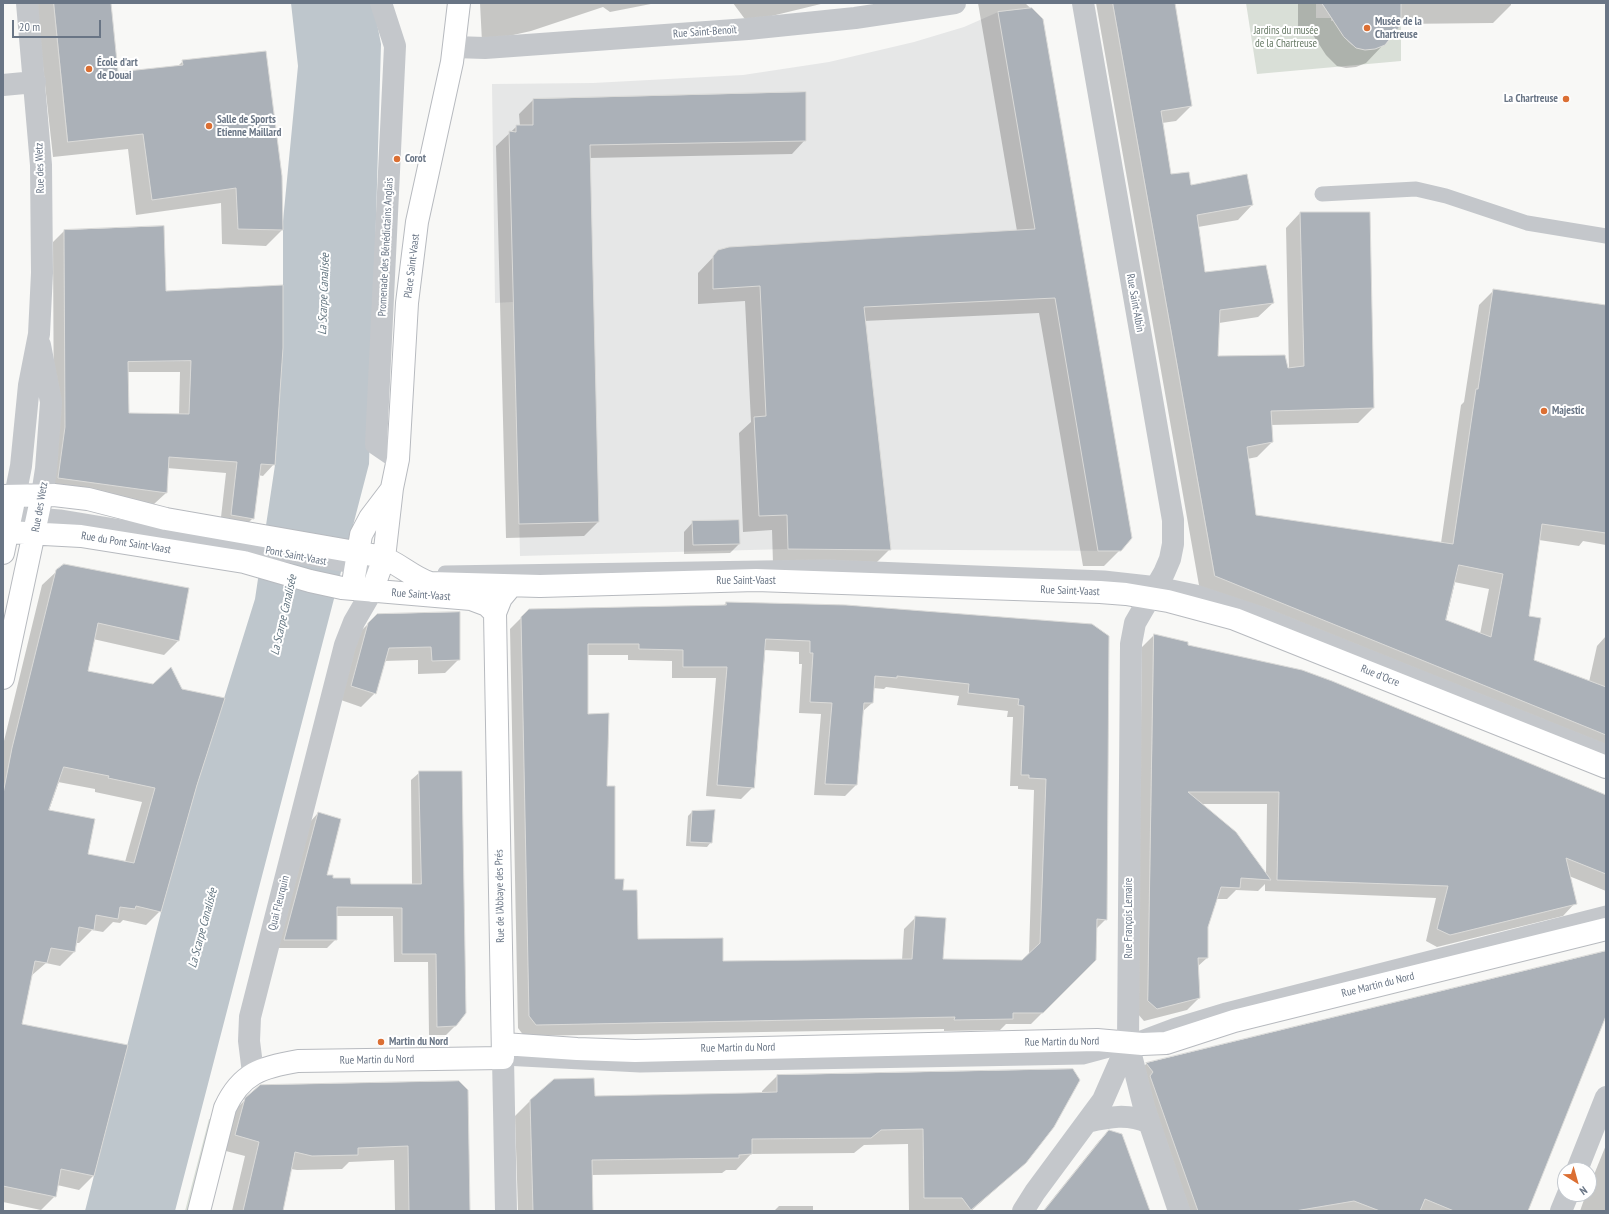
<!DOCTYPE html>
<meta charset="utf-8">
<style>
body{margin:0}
#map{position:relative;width:1609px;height:1214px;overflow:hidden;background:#f8f8f6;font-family:"PT Sans Narrow",sans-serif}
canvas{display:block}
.frame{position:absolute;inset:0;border:4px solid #697585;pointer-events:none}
.north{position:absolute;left:1557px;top:1162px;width:40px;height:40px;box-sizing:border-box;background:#fff;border:1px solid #c3c8ce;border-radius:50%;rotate:143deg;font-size:11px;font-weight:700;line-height:16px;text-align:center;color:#697585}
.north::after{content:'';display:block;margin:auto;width:14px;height:18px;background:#db6f33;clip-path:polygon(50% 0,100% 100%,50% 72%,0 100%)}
.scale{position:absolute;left:12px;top:20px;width:89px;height:18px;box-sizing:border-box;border:2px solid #697585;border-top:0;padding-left:5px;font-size:12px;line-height:14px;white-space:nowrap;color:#697585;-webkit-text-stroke:3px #fff;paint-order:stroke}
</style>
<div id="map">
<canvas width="1609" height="1214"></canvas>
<div class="frame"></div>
<div class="north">N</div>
<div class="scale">20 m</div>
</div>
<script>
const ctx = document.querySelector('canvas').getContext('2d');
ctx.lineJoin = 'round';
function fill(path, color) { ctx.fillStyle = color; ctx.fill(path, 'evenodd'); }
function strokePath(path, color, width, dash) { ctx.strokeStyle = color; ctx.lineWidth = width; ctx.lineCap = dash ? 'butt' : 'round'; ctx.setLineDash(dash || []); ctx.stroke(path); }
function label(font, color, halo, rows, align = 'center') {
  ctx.font = font + ' "PT Sans Narrow",sans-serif'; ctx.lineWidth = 4; ctx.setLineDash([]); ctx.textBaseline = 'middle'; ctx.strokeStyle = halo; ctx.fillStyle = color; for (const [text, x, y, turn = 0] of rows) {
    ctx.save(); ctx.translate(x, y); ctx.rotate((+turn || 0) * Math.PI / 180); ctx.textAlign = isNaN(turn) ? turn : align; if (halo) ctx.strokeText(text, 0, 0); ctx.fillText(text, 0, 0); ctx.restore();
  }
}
fill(new Path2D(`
 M 1032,8 L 1043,19 L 1132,538 L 1121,551 L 788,549 L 520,556 L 514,302 L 495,303 L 492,84 L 593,83 L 743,75 L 829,62 L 914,42 L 964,27 L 998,12 Z`), '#e6e7e7');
fill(new Path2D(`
 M 1246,3 L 1316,3 L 1316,18 L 1331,18 L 1331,21 L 1339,20 C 1341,38 1352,51 1371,49 C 1376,49 1382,47 1386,44 C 1391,39 1396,31 1401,24 L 1401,61 L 1257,74 Z
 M 209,1119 L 215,1120 L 191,1211 L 185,1211 Z`), '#d9dfd7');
fill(new Path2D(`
 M 291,3 L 373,3 L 381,44 L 369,464 L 175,1211 L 85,1211 L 168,885 L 197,785 L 255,599 L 275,465 L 283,343 L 283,221 L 298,66 Z`), '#bec6cc');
fill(new Path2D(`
 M 36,3 L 110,3 L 117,73 L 178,66 L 183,61 L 282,230 L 266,246 L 222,244 L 221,203 L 136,215 L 128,149 L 53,157 Z
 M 480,3 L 656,3 L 610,12 L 603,7 L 531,31 L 482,42 Z
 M 733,3 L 825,3 L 747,22 Z
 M 978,3 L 1025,3 L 1042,19 L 1120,550 L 1104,566 L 1083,566 L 1039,313 L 864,321 L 890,549 L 874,565 L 773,564 L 772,530 L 743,532 L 739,433 L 751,422 L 745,301 L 698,304 L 698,273 L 719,251 L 1017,231 Z
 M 1096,3 L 1174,3 L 1191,106 L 1176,121 L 1162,123 L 1170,176 L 1190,186 L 1252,205 L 1238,220 L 1198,227 L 1205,273 L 1273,303 L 1258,317 L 1219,323 L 1217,357 L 1289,372 L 1286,228 L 1300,213 L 1373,408 L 1358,423 L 1271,425 L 1272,442 L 1257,457 L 1247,459 L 1255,516 L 1441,543 L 1461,405 L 1464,402 L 1479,305 L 1494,290 L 1606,306 L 1606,545 L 1583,541 L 1579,546 L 1539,540 L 1528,617 L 1533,661 L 1589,682 L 1597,646 L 1606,636 L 1606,756 L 1200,591 ZM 1454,582 L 1489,589 L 1480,634 L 1445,620 Z
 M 1298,3 L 1511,3 L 1511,5 L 1493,23 L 1400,24 L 1384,44 L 1366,63 L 1356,67 L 1346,68 L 1337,66 L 1326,55 L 1313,35 L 1298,36 Z
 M 533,100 L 805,140 L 792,154 L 589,158 L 598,522 L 584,536 L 506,538 L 496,146 L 517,126 L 520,126 L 519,114 Z
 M 64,231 L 165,292 L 274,464 L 263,476 L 258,475 L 253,518 L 242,529 L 220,526 L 226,473 L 167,468 L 166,493 L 154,504 L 48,489 L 54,439 L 53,242 ZM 127,372 L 180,372 L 179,415 L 128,414 Z
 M 693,522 L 739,544 L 730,553 L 684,554 L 684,532 Z
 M 57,571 L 178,641 L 164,655 L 93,639 L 87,672 L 196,785 L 160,911 L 146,925 L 123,920 L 120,923 L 113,922 L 103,932 L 92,930 L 79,943 L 75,943 L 74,952 L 60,966 L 46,963 L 31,976 L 21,1025 L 126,1046 L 93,1176 L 79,1190 L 57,1185 L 55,1196 L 41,1210 L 3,1202 L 3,745 L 42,585 ZM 58,782 L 95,789 L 95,792 L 142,802 L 125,862 L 86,854 L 48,811 Z
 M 726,603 L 1092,625 L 1106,919 L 1096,929 L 1095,960 L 1031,1024 L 1006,1024 L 1000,1030 L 944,1031 L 944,1029 L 524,1036 L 518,1028 L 510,629 L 529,610 L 723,606 ZM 764,650 L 799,652 L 799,664 L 802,664 L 799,713 L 821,714 L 814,795 L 845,796 L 856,785 L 862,712 L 872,703 L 873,688 L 884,689 L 886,687 L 959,696 L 957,705 L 1008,711 L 1007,717 L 1013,717 L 1010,786 L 1018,786 L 1018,789 L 1034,790 L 1029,954 L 1023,961 L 942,960 L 916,917 L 904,929 L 902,960 L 722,962 L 637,940 L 622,891 L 614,880 L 606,787 L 588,715 L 587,655 L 628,655 L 628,660 L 672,661 L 672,678 L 716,678 L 706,796 L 741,799 L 753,787 Z
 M 377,615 L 459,659 L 445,673 L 418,674 L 418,660 L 384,661 L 375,693 L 361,707 L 338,699 L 354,638 Z
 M 1154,635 L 1606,797 L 1606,891 L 1569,876 L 1575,903 L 1563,916 L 1437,947 L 1426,941 L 1436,898 L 1265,891 L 1265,884 L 1258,891 L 1236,890 L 1227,899 L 1216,899 L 1207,926 L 1207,958 L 1197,967 L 1199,998 L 1187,1010 L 1144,1021 L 1137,1013 L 1142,647 ZM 1201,804 L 1267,804 L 1266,874 Z
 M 420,772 L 455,1026 L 446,1035 L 429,1035 L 428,962 L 394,962 L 393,916 L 336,916 L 336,939 L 327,948 L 276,948 L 310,822 L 318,813 L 326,876 L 350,885 L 412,885 L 411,780 Z
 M 692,812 L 711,842 L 707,847 L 686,846 L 688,816 Z
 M 1606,952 L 1606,1014 L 1527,1211 L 1181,1211 L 1135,1076 L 1146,1064 Z
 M 777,1076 L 1025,1163 L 971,1211 L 909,1211 L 908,1144 L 864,1145 L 854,1153 L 751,1154 L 736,1170 L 726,1170 L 722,1173 L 592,1175 L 592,1211 L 518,1211 L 515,1116 L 531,1100 L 594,1097 L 762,1094 L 762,1091 Z
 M 458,1082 L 469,1211 L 395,1211 L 394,1160 L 349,1162 L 342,1169 L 297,1170 L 291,1169 L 282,1211 L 232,1211 L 245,1156 L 222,1150 L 231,1114 L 246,1099 Z
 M 1109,1132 L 1149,1211 L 1043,1211 L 1099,1141 Z
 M 1606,1145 L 1606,1211 L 1580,1211 L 1586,1194 L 1589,1194 L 1589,1187 Z
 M 779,1206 L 813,1206 L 813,1211 L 774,1211 Z`), '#0003');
const building = new Path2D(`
 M 54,3 L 111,3 L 118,72 L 183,65 L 182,60 L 266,51 L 282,176 L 283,230 L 238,229 L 236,188 L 152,200 L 143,134 L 68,142 Z
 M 1113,3 L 1175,3 L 1192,106 L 1161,111 L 1171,174 L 1189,172 L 1191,185 L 1247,174 L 1253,205 L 1197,215 L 1205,272 L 1266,265 L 1274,303 L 1220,310 L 1218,356 L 1285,355 L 1288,368 L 1304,366 L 1300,212 L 1370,212 L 1374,408 L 1271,411 L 1273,442 L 1247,447 L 1256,515 L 1453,544 L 1476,389 L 1478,389 L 1493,289 L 1606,305 L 1606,533 L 1542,524 L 1529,616 L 1541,618 L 1534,660 L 1606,687 L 1606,735 L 1215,576 ZM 1459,565 L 1503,574 L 1491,637 L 1446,620 Z
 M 1322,3 L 1401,3 L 1401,25 L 1385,45 L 1375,49 L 1365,50 L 1356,48 L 1344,37 Z
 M 1032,8 L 1043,19 L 1132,538 L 1121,551 L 1098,551 L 1055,298 L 864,307 L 891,550 L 788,549 L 787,515 L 759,516 L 754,417 L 766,416 L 760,286 L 713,289 L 713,256 L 718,250 L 729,247 L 1035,229 L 998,12 Z
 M 806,92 L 806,141 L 590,145 L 599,522 L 519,524 L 509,131 L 516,132 L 516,125 L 533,125 L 533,99 Z
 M 164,226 L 166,291 L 283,285 L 283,348 L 275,465 L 261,464 L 254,519 L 231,515 L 237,462 L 169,457 L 167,493 L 58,478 L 65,427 L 64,230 ZM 191,361 L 189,414 L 129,413 L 128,362 Z
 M 739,520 L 740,544 L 693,545 L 692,521 Z
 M 64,564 L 189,588 L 179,641 L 98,623 L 88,671 L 153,684 L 171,667 L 182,689 L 225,698 L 197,785 L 161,912 L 136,906 L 135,909 L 120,907 L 118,919 L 96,915 L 94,930 L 79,927 L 75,952 L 51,948 L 47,963 L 35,961 L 22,1024 L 128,1045 L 94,1176 L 61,1169 L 56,1197 L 3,1186 L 3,794 L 12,748 L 56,570 ZM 64,767 L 109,776 L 108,778 L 155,788 L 134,863 L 88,854 L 95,819 L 49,810 Z
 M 726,602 L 846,605 L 1092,624 L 1109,636 L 1107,920 L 1097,919 L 1096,960 L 1043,1013 L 1013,1013 L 1013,1019 L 954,1020 L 955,1017 L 536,1025 L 529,1016 L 521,617 L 529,609 L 726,605 ZM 766,639 L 810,641 L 810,653 L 813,653 L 810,702 L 832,703 L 825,784 L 857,785 L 864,703 L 873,703 L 875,676 L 897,678 L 897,676 L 969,684 L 968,693 L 1019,699 L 1018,705 L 1024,706 L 1021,775 L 1029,775 L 1029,778 L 1046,779 L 1040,943 L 1022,960 L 943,959 L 946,918 L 915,916 L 912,959 L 723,961 L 723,938 L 638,939 L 637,890 L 623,890 L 624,879 L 615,879 L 615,786 L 607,786 L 609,713 L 588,714 L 588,644 L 639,644 L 639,649 L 683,650 L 683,667 L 727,667 L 717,785 L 754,788 Z
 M 460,612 L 460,660 L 432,661 L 431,647 L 389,648 L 376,694 L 351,686 L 368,623 L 377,614 Z
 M 1154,634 L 1188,642 L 1188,645 L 1302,670 L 1332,681 L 1606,795 L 1606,874 L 1566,858 L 1577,904 L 1450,935 L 1437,929 L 1448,886 L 1277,880 L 1279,792 L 1188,792 L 1236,832 L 1271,880 L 1241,878 L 1240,888 L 1221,887 L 1208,927 L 1208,958 L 1198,958 L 1200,998 L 1157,1009 L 1148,1001 Z
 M 419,771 L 462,771 L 466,1013 L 456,1026 L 437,1027 L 436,954 L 402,954 L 402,908 L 337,907 L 337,940 L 284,940 L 318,812 L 341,819 L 327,875 L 333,875 L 333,878 L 350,878 L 351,884 L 421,884 Z
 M 715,810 L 712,843 L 690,842 L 692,811 Z
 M 1606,951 L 1606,1016 L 1528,1211 L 1454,1211 L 1425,1199 L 1420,1211 L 1380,1211 L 1354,1201 L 1295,1211 L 1198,1211 L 1150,1076 L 1153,1072 L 1146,1063 Z
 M 1073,1069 L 1080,1080 L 1054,1127 L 1026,1163 L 971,1210 L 962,1198 L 924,1198 L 923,1129 L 881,1130 L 871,1138 L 752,1139 L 752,1154 L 739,1155 L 739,1158 L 592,1160 L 593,1211 L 533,1211 L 530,1100 L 554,1079 L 594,1078 L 595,1096 L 746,1093 L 777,1092 L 777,1075 Z
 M 459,1081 L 468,1090 L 470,1211 L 409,1211 L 408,1146 L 358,1148 L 358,1155 L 312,1156 L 295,1152 L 283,1211 L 243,1211 L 259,1142 L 235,1135 L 245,1098 L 260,1085 Z
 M 1109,1130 L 1122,1134 L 1150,1211 L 1044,1211 Z`);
fill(building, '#abb1b8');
strokePath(building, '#dadad8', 1);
const secondary = new Path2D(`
 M 3,496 L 54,495 L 88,499 L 166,519 L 378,556 C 397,561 411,577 430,583 L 540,586 L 756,580 L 1100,592 L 1126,594 L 1168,601 L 1235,619 L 1606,767
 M 7,532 L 81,536 L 244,562 L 310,581 L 342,588 L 471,599 L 487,605 L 495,613
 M 3,553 L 15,496
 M 352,589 L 361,535 L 370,518 L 392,489
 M 372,591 L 384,558 L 392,488 L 398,459 L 407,303 L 417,222 L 452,62 L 459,3
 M 3,678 L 42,495
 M 503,1044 L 577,1049 L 635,1051 L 1097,1040 L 1142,1044 L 1166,1043 L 1234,1021 L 1606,929
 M 199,1211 L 225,1108 C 241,1073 262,1067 298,1061 L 503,1058 L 495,613 L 501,598 L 511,586`);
strokePath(secondary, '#b7babf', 24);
strokePath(new Path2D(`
 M 1322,194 L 1416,189 L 1446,196 L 1527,223 L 1606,236
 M 3,516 L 35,515 L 60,517 L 366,568
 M 445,573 L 824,567 L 1104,578 L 1158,584 L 1196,592 L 1259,613 L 1606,752
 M 503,1058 L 640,1065 L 1083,1057 L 1109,1050 L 1173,1026 L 1226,1010 L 1606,913`), '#c4c7cb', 15);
strokePath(new Path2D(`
 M 381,3 L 395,46 L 376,444 L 398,459
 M 454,47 L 485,48 L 748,29 L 855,18 L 955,3
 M 3,85 L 35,82
 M 40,345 L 51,402 L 46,469 L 42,495
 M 15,496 L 21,466 L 29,385 L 39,334 L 42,273 L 41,165 L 27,3
 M 1128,1043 L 1144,1107 L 1179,1211
 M 503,1058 L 506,1211
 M 253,1073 L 249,1041 L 250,1017 L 345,645 L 354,622 L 372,591
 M 1087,1122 C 1109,1117 1128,1113 1149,1123
 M 1577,1170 L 1606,1097
 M 1023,1211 L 1035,1192 L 1103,1100 L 1128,1043 L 1131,644 L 1135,623 L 1164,573 L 1170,559 L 1173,544 L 1173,520 L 1083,3
 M 1561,1211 L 1568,1194`), '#c4c7cb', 22);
strokePath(secondary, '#fff', 22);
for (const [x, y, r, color] of [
 [1367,28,4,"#db6f33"],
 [89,69,4,"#db6f33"],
 [1566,99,4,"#db6f33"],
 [209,126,4,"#db6f33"],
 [397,159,4,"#db6f33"],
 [1544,411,4,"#db6f33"],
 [381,1042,4,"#db6f33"]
]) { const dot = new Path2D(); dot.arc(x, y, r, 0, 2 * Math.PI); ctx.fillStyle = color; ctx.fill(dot); strokePath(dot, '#fff', 1.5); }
label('bold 11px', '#697585', '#fff', [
 ["Musée de la",1375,22],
 ["Chartreuse",1375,35],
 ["École d'art",97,63],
 ["de Douai",97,76],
 ["La Chartreuse",1558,99,"right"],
 ["Salle de Sports",217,120],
 ["Etienne Maillard",217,133],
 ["Corot",405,159],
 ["Majestic",1552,411],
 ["Martin du Nord",389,1042]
], 'left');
label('11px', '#657863', '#fff', [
 ["Jardins du musée",1286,31],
 ["de la Chartreuse",1286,44]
]);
label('11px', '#697585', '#fff', [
 ["Rue Saint-Benoït",705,32,-4],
 ["Rue des Wetz",40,168,-92],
 ["Promenade des Bénédictains Anglais",386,247,-87],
 ["Place Saint-Vaast",412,266,-83],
 ["Rue Saint-Albin",1135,303,80],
 ["Rue des Wetz",40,507,-80],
 ["Rue du Pont Saint-Vaast",126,543,9],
 ["Pont Saint-Vaast",296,556,11],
 ["Rue Saint-Vaast",746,581],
 ["Rue Saint-Vaast",1070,591,2],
 ["Rue Saint-Vaast",421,595,4],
 ["Rue d'Ocre",1380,676,22],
 ["Rue de l'Abbaye des Prés",500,896,-91],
 ["Quai Fleurquin",279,903,-76],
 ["Rue François Lemaire",1129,918,-90],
 ["Rue Martin du Nord",1378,985,-14],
 ["Rue Martin du Nord",1062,1042,-1],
 ["Rue Martin du Nord",738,1048,-1],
 ["Rue Martin du Nord",377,1060,-1]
]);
label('italic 12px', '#647681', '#fff', [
 ["La Scarpe Canalisée",324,294,-88],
 ["La Scarpe Canalisée",284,615,-77],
 ["La Scarpe Canalisée",203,928,-75]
]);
</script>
